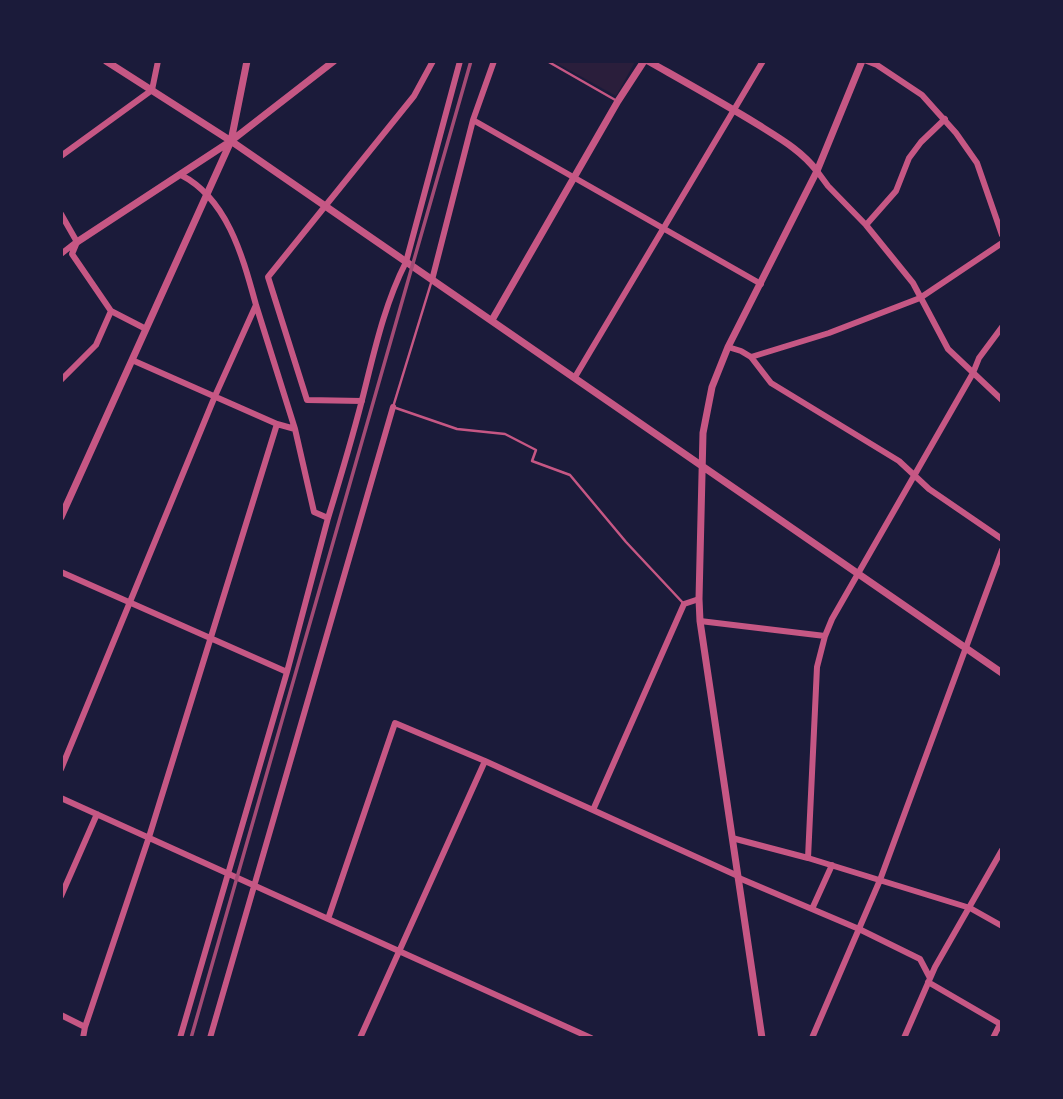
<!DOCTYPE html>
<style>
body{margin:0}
#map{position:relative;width:1063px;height:1099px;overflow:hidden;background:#1b1b3a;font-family:Karla,sans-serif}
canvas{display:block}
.frame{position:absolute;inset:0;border:63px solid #1b1b3a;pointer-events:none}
</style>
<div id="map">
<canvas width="1063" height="1099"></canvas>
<div class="frame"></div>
</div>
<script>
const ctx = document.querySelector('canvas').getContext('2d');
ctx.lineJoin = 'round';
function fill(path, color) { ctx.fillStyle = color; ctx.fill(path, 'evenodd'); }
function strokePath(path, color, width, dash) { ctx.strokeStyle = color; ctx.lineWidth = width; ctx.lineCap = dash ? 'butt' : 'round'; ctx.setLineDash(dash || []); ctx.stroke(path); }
fill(new Path2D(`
 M 553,61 L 635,61 L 635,62 L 616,96 Z`), '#2a1e3b');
strokePath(new Path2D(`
 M 547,61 L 617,101
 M 432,280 L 393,407 L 457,429 L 505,434 L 536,450 L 532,461 L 570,475 L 626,542 L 684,604`), '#c65784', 2.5);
strokePath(new Path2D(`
 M 867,61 L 877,65 L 922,95 L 956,133 L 977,163 L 1002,235
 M 473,120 L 761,284
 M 61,156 L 152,90 L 158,61
 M 817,171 L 828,186 L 866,225 L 913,283 L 948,349 L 1002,400
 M 61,214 L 77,242
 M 866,225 L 896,191 L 909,158 L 921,142 L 945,119
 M 77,242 L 72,254 L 111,311 L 146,329
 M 61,254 L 75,243
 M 432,280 L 473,120 L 494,61
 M 256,305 L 295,429
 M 728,347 L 741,351 L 751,357 L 771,383 L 899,461 L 929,489 L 1002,539
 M 751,357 L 829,333 L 920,298 L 1002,243
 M 132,360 L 277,424 L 295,429 L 314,512 L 328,518 L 287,672 L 180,1038
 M 575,377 L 763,61
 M 61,380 L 96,345 L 111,311
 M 362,401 L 307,400 L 268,277 L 414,96 L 433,61
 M 328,518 C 340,479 352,439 362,400 C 374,353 384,305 406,262 L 460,61
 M 61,572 L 287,672
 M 700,621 L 825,636
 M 61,769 L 215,396 L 256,305 C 243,258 228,199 181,175
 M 61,798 L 591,1038
 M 593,810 L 684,604 L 699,599
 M 732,838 L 808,858 L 970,908 L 1002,926
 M 808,858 L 817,667 L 825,636 L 832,619 L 973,373 L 979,358 L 1002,327
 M 739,878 L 859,929 L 920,959 L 930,978
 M 61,896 L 97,814
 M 812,909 L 832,865
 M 328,919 L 395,723 L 485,761 L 738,876
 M 928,982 L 1002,1025
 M 61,1015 L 85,1027 L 149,837 L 277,424
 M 83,1038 L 85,1027
 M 210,1038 L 393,407
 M 360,1038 L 485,761
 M 812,1038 L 880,880 L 1002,550
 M 904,1038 L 935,967 L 1002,850
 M 993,1038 L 1000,1024`), '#c65784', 6);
strokePath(new Path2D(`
 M 106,61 L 231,141 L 1002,673
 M 648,61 C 685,82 721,102 757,124 C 779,138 801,150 817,171
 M 77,242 L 231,141 L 334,61
 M 492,320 L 618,101 L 644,61
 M 61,517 L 231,141 L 247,61
 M 762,1038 L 700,621 L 699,599 L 703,433 L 712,387 L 728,347 L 817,171 L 862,61`), '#c65784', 7);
strokePath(new Path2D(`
 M 191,1038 L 471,61`), '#a44b75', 3.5);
</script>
